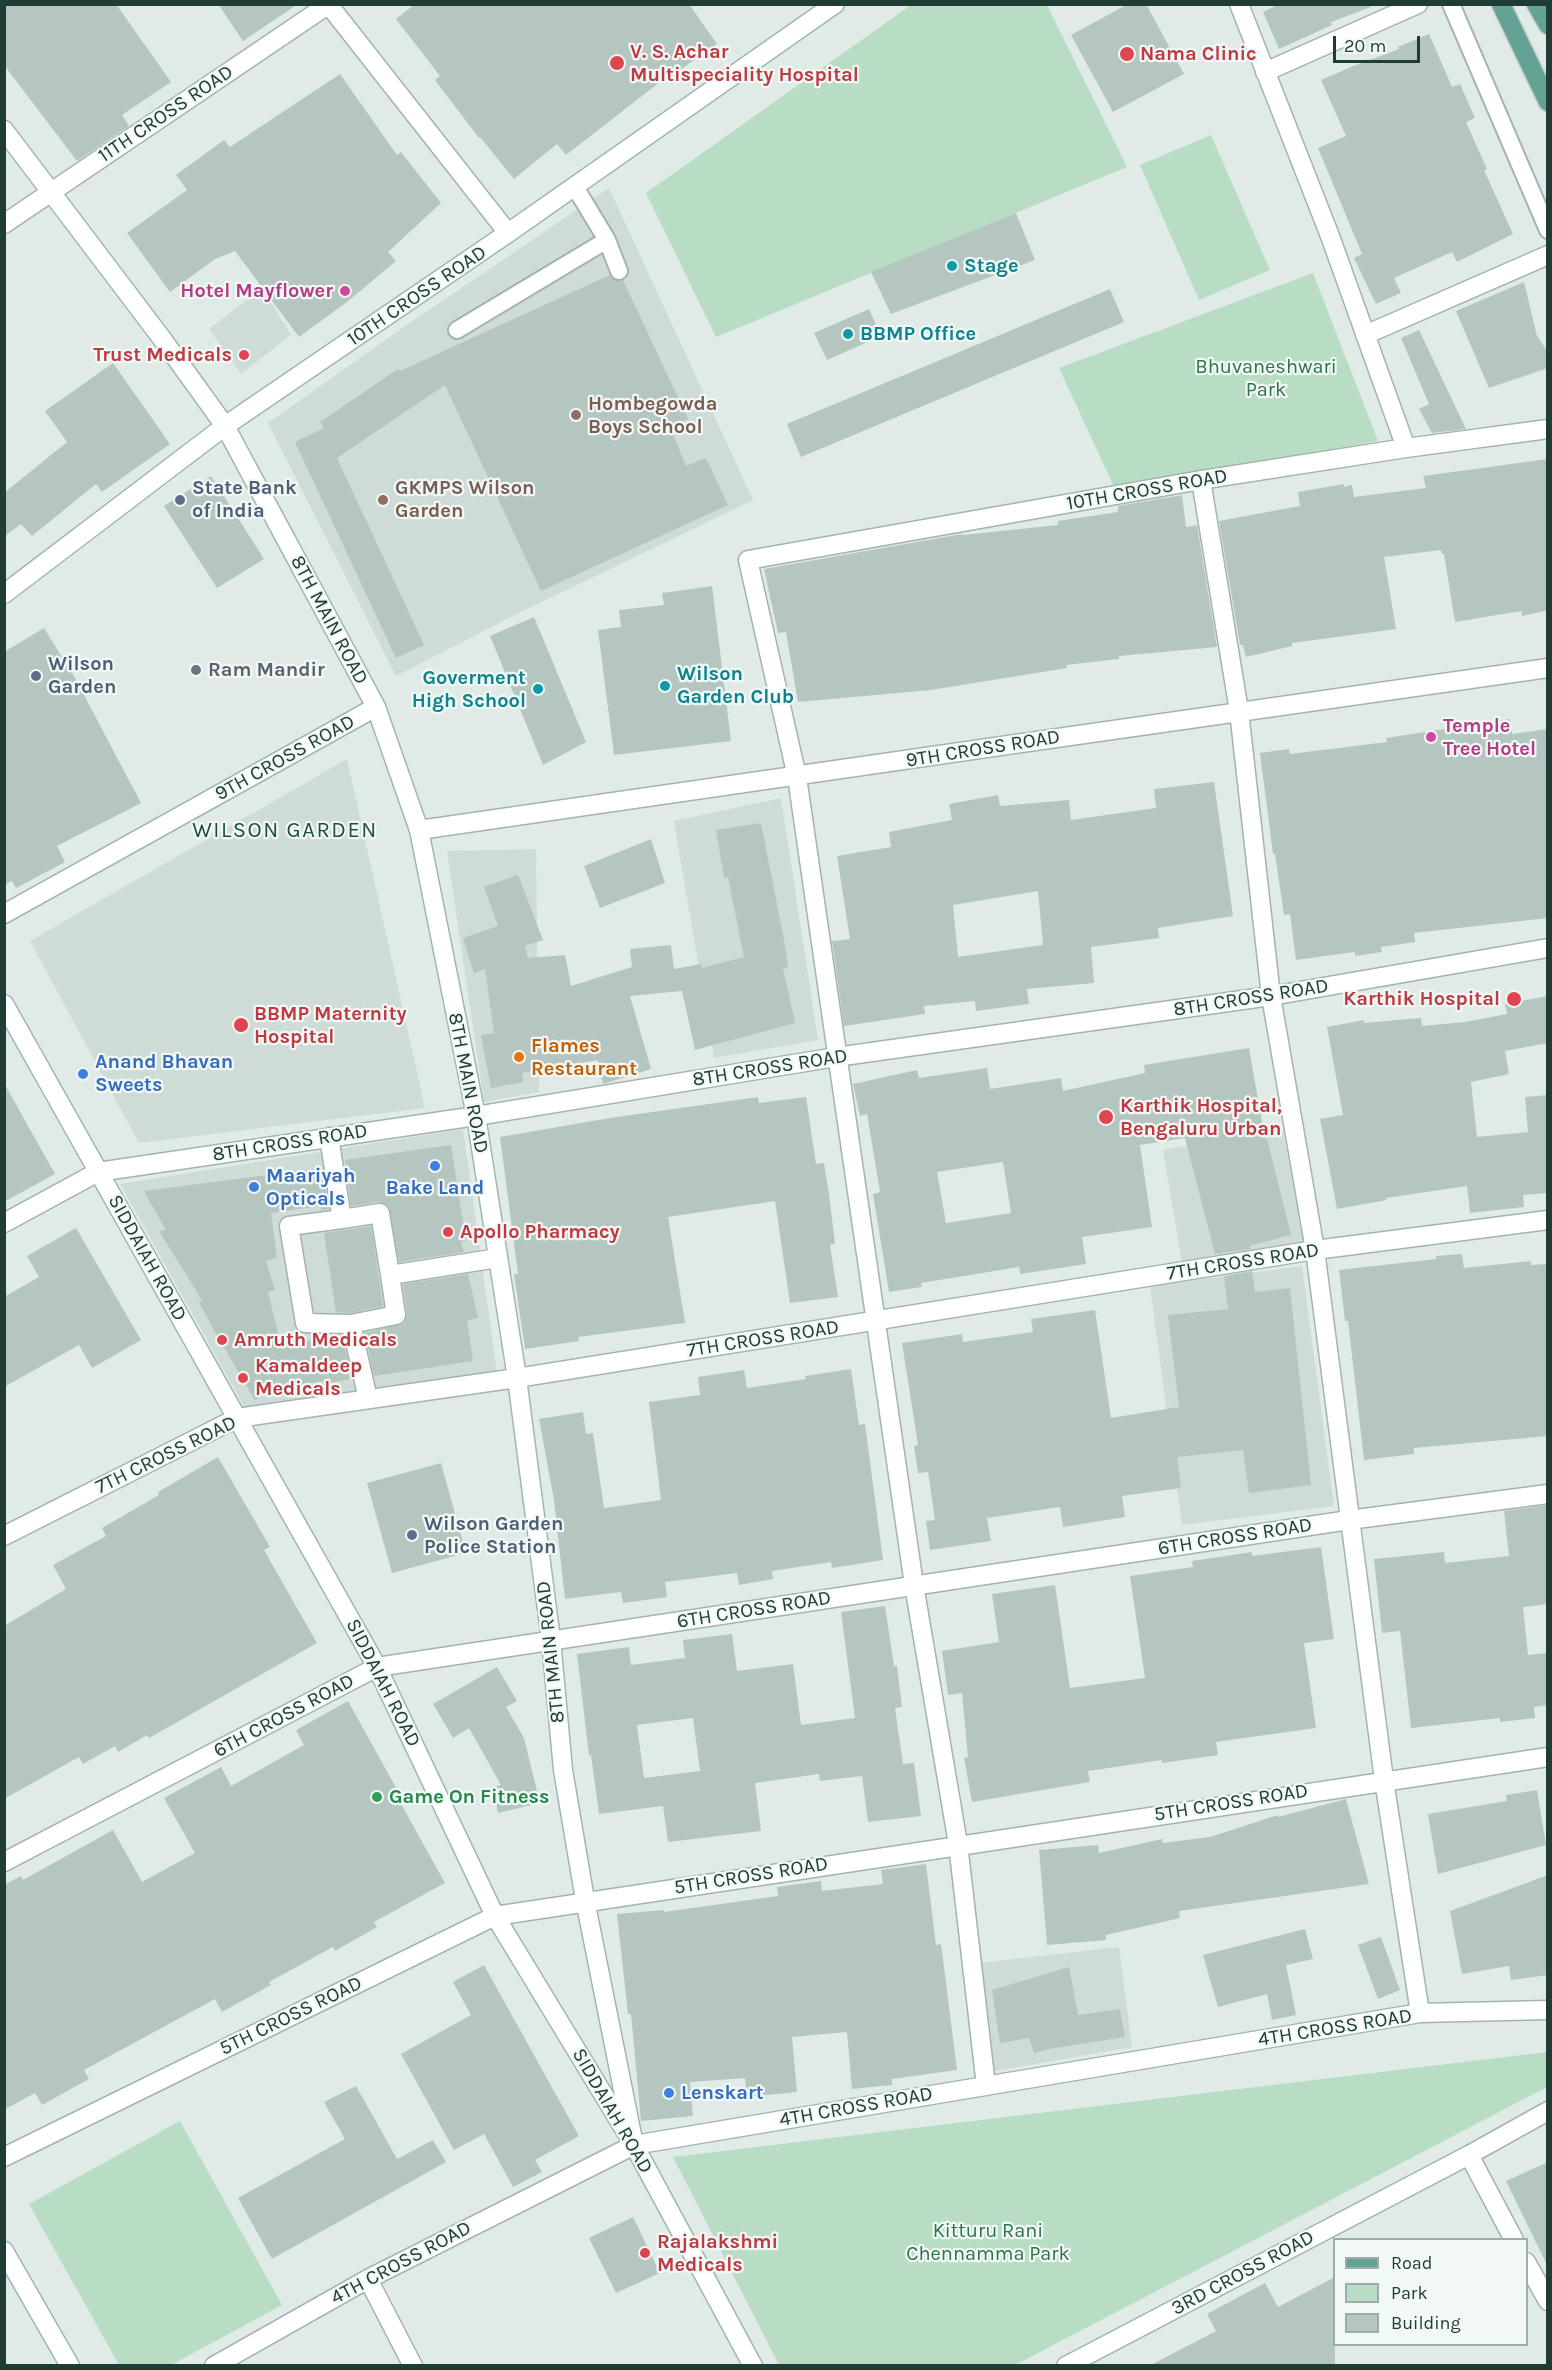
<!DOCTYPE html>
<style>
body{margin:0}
#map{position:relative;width:1552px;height:2370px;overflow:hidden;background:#e0ebe7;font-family:Karla,sans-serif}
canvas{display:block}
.frame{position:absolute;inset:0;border:6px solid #203c36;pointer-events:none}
.legend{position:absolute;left:1333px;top:2238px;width:195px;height:108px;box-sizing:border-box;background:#f1f8f5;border:2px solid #9dada9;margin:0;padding:8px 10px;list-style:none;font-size:18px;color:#203c36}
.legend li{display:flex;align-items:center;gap:12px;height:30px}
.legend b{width:30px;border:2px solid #9dada9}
.scale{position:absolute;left:1333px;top:36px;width:87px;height:27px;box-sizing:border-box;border:3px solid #203c36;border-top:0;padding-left:8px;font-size:18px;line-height:21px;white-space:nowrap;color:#203c36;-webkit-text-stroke:4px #f1f8f5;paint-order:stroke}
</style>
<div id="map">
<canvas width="1552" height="2370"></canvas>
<div class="frame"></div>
<ul class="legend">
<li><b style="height:8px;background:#64a295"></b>Road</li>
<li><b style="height:16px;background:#b8ddc4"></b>Park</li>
<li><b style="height:16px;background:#b5c6c0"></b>Building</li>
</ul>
<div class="scale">20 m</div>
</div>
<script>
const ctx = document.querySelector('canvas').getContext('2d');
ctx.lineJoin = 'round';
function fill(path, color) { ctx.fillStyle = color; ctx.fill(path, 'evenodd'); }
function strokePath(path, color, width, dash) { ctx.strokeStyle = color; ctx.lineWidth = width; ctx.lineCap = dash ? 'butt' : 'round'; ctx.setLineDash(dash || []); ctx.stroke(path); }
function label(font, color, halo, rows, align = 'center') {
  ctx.font = font + ' Karla,sans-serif'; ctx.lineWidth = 4.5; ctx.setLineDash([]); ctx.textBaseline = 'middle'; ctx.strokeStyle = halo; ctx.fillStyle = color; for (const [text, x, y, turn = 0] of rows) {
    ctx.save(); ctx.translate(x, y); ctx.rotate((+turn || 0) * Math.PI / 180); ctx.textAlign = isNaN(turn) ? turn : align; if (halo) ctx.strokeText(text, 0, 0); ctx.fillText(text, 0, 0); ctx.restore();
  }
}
fill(new Path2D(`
 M 609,188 L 753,500 L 521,612 L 396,676 L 268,423 L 401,329 Z
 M 262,288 L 291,335 L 241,374 L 209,329 Z
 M 347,759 L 425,1108 L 139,1143 L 30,941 Z
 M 781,798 L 818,1040 L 714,1058 L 674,821 Z
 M 536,849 L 539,1092 L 484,1102 L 447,851 Z
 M 463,1129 L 497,1373 L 245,1408 L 120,1184 Z
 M 1283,1130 L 1303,1242 L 1182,1262 L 1163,1150 Z
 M 1302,1266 L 1334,1506 L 1182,1525 L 1150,1286 Z
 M 1119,1947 L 1132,2047 L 995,2071 L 979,1963 Z`), '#cedbd6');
fill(new Path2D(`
 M 911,5 L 1047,5 L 1127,167 L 716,337 L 646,193 Z
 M 1211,135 L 1270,270 L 1199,300 L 1140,165 Z
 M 1313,273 L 1378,441 L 1115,489 L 1059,368 Z
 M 1547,2052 L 1547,2087 L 1015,2365 L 779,2365 L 673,2157 Z
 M 180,2121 L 282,2305 L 171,2365 L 119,2365 L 29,2204 Z`), '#b8ddc4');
fill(new Path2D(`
 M 4,4 L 116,4 L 171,82 L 122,115 L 129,126 L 77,161 L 4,65 Z
 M 218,4 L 298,4 L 243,41 Z
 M 415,4 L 689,4 L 717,44 L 670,77 L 669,75 L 566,155 L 557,144 L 514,179 L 480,137 L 479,138 L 435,80 L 440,76 L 396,19 Z
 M 1128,4 L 1146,4 L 1184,74 L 1113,112 L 1071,35 Z
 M 1280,4 L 1370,4 L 1371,7 L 1331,22 L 1332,25 L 1279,49 L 1263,12 Z
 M 1429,34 L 1452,87 L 1460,84 L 1475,118 L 1466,122 L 1487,169 L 1484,170 L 1513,234 L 1457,262 L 1452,252 L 1394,278 L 1401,293 L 1376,304 L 1354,258 L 1362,254 L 1318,148 L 1346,136 L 1321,80 L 1351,67 L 1399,49 L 1398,47 Z
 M 340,74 L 397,155 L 401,152 L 441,203 L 388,252 L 396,261 L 347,302 L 299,337 L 235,251 L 215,259 L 170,292 L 127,233 L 187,190 L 176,175 L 224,140 L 230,147 Z
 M 1016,213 L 1035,260 L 891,314 L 871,272 Z
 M 610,275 L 617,281 L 623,280 L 688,419 L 670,427 L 686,466 L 706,458 L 728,505 L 541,591 L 445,385 L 337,458 L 424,645 L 396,658 L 295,442 L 324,428 L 320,422 L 398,369 L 400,371 Z
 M 1524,282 L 1537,336 L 1548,352 L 1548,368 L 1489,388 L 1456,311 Z
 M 1110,289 L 1124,322 L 801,457 L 787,424 Z
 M 869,309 L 881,336 L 827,360 L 814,333 Z
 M 1419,330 L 1466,429 L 1432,433 L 1419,409 L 1429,404 L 1401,338 Z
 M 113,363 L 170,444 L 102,492 L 96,484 L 32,536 L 21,524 L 4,537 L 4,493 L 67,442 L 45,411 Z
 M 1548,459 L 1548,610 L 1522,616 L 1521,611 L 1455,622 L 1444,554 L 1442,554 L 1441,550 L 1384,557 L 1396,629 L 1292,643 L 1292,646 L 1246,657 L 1243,645 L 1240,645 L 1219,521 L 1300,506 L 1298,492 L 1344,484 L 1344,487 L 1352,485 L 1354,497 L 1426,488 L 1423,476 Z
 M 211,476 L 264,559 L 217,588 L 164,506 Z
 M 1182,495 L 1186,527 L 1197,525 L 1217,647 L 1119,656 L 1119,659 L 1066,665 L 1067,668 L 931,690 L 798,702 L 786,632 L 778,633 L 764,569 L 962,534 L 963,535 L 1058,525 L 1058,521 L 1118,512 L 1118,506 Z
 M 712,586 L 731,741 L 614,755 L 598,630 L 621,627 L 619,610 L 664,605 L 662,593 Z
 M 534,617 L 586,742 L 543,765 L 490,636 Z
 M 44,628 L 75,678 L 141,803 L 57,846 L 65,862 L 16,888 L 12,881 L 4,885 L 4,652 Z
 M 1510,719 L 1512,734 L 1548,729 L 1548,918 L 1414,933 L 1415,942 L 1381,947 L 1382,952 L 1355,956 L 1355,952 L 1296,960 L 1290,914 L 1284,915 L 1275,854 L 1273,854 L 1260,753 L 1289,749 L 1290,754 L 1387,742 L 1386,738 Z
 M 1214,782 L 1233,916 L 1158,928 L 1159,938 L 1091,947 L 1094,983 L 1027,989 L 1029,1004 L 976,1011 L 975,1001 L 924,1006 L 925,1014 L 844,1026 L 832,941 L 850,939 L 837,856 L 891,847 L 889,832 L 952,820 L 949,804 L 998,795 L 1000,806 L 1069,800 L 1071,820 L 1156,808 L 1154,789 ZM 1038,891 L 1043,945 L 958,957 L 953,905 Z
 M 761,823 L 784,940 L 788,967 L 783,968 L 795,1023 L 695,1050 L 682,991 L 630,996 L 651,1069 L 603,1084 L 598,1060 L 522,1073 L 523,1082 L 491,1088 L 481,1035 L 494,1033 L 485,969 L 474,973 L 463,938 L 498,926 L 484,887 L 518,875 L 543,940 L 525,946 L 528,958 L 565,955 L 571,986 L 632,967 L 630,949 L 671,945 L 674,969 L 701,964 L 702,968 L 744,957 L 728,877 L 724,878 L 716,830 Z
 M 651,839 L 665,883 L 600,908 L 584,866 Z
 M 1548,996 L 1548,1043 L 1505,1051 L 1509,1074 L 1471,1082 L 1477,1137 L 1528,1132 L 1525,1097 L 1548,1095 L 1548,1193 L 1523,1195 L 1524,1207 L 1470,1213 L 1467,1186 L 1386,1198 L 1387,1200 L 1337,1209 L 1320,1119 L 1343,1115 L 1327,1027 L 1364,1020 L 1364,1023 L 1421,1018 L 1422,1026 L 1465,1022 L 1507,1014 L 1505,1004 Z
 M 1249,1048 L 1265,1139 L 1267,1139 L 1291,1235 L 1249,1246 L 1250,1249 L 1215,1254 L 1185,1138 L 1140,1145 L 1152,1227 L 1082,1237 L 1086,1264 L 1020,1274 L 1019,1267 L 921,1283 L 922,1287 L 889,1292 L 873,1194 L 880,1192 L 867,1114 L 860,1116 L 853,1084 L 917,1070 L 919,1078 L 987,1068 L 990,1089 L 1061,1078 L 1063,1091 L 1145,1073 L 1144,1065 ZM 1003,1162 L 1011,1213 L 946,1223 L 937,1172 Z
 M 4,1083 L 55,1174 L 4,1202 Z
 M 758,1097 L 759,1103 L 806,1097 L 816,1164 L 824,1163 L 829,1194 L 835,1244 L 830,1245 L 838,1297 L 790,1303 L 775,1201 L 668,1217 L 685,1323 L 578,1337 L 579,1341 L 525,1349 L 514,1274 L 518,1274 L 500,1137 L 610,1118 Z
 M 451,1145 L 466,1241 L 461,1242 L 464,1252 L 399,1262 L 389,1206 L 379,1202 L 351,1206 L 345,1160 Z
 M 322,1168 L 329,1209 L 321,1210 L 320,1206 L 271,1213 L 277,1258 L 266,1261 L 275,1290 L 268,1292 L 281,1345 L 342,1335 L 352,1379 L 324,1384 L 323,1381 L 276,1388 L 255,1400 L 216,1334 L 199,1302 L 202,1300 L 159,1231 L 166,1230 L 144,1191 Z
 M 371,1226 L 383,1306 L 350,1313 L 336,1312 L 324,1233 Z
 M 76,1228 L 141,1340 L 92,1368 L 79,1345 L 4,1387 L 4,1297 L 39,1277 L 27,1256 Z
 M 1462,1254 L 1464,1268 L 1531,1261 L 1531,1265 L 1548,1264 L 1548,1436 L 1414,1448 L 1414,1454 L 1364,1460 L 1348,1321 L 1345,1321 L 1339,1270 L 1436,1259 L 1436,1256 Z
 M 1252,1271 L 1255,1292 L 1290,1288 L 1311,1485 L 1249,1493 L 1243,1450 L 1177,1457 L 1181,1488 L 1122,1496 L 1125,1517 L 1063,1527 L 1060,1507 L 987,1518 L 991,1541 L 930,1550 L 926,1521 L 935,1520 L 928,1472 L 918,1473 L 914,1446 L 918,1445 L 902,1343 L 962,1334 L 963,1342 L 1033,1332 L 1031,1319 L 1095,1310 L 1111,1418 L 1179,1407 L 1168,1315 L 1228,1309 L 1224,1276 Z
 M 468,1274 L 478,1318 L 467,1320 L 473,1361 L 374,1376 L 365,1333 L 404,1323 L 407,1314 L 403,1284 Z
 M 851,1369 L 859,1425 L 865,1424 L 883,1560 L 832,1568 L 831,1562 L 772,1571 L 773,1579 L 739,1585 L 737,1573 L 665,1582 L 667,1597 L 623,1603 L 621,1592 L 565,1599 L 554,1500 L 539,1419 L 583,1412 L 586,1434 L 593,1433 L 604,1508 L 661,1500 L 649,1402 L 700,1395 L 698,1377 L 744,1370 L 747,1388 L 806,1379 L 805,1376 Z
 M 218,1457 L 270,1547 L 264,1550 L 317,1643 L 149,1738 L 147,1735 L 118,1752 L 115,1746 L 83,1764 L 79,1757 L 4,1799 L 4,1626 L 66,1589 L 53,1565 L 106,1536 L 102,1528 L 159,1495 L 158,1492 Z
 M 441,1463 L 466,1553 L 392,1573 L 367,1483 Z
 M 1548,1505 L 1548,1604 L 1523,1607 L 1528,1655 L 1548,1653 L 1548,1705 L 1534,1707 L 1535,1718 L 1500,1722 L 1500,1718 L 1411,1728 L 1400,1631 L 1382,1633 L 1374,1559 L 1444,1552 L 1445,1563 L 1509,1556 L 1504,1511 Z
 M 1321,1547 L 1334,1639 L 1304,1643 L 1316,1728 L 1216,1742 L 1218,1755 L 1162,1763 L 1162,1760 L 1088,1771 L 1090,1782 L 972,1802 L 964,1758 L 968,1757 L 962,1693 L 948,1695 L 942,1651 L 999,1642 L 992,1594 L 1055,1585 L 1070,1688 L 1145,1678 L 1130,1576 L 1193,1567 L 1192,1561 L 1252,1552 L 1252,1556 Z
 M 885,1606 L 894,1666 L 897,1666 L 902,1707 L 895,1708 L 903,1764 L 914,1763 L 921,1816 L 868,1822 L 862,1776 L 820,1781 L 819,1774 L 755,1783 L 761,1831 L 668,1842 L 663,1806 L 599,1814 L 591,1755 L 589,1755 L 577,1654 L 629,1647 L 631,1665 L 685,1658 L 683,1640 L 732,1634 L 737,1671 L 793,1664 L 801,1725 L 855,1718 L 841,1612 ZM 693,1718 L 700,1771 L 644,1778 L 637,1725 Z
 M 497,1667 L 517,1701 L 506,1707 L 524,1738 L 540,1803 L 498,1813 L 492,1787 L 501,1785 L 469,1728 L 453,1738 L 433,1704 Z
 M 348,1701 L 399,1793 L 396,1795 L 445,1883 L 374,1922 L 377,1927 L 335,1951 L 333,1947 L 269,1982 L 271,1985 L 222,2012 L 215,1999 L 84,2070 L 89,2079 L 42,2105 L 35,2093 L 4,2110 L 4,1885 L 21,1876 L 23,1880 L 113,1830 L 142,1882 L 195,1853 L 164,1798 L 221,1767 L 231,1786 L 304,1745 L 296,1730 Z
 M 1537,1790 L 1546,1845 L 1438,1874 L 1428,1814 L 1507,1801 L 1506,1795 Z
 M 1346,1799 L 1369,1884 L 1179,1911 L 1180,1918 L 1106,1935 L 1106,1940 L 1047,1945 L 1039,1850 L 1098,1845 L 1099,1853 L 1162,1839 L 1163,1843 L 1210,1837 L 1278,1815 L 1278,1817 Z
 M 926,1864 L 936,1945 L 941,1944 L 957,2070 L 892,2079 L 892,2085 L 852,2089 L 847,2032 L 792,2037 L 797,2092 L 747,2097 L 745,2078 L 690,2082 L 693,2116 L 641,2121 L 631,2014 L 628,2014 L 617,1914 L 664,1910 L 664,1912 L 778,1896 L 777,1887 L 821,1881 L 822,1891 L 883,1884 L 881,1870 Z
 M 1548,1875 L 1548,1975 L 1511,1980 L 1509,1966 L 1462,1974 L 1450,1911 Z
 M 1305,1929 L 1313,1959 L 1286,1965 L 1296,2015 L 1272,2020 L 1267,1994 L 1218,2007 L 1203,1955 Z
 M 1381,1937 L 1400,1990 L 1378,1999 L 1358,1945 Z
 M 484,1965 L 579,2136 L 535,2160 L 542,2172 L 513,2187 L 484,2134 L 454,2150 L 401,2054 L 471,2015 L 453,1982 Z
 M 1069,1967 L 1078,2015 L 1120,2009 L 1125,2037 L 1049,2049 L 1034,2053 L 1029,2038 L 1000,2043 L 992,1990 Z
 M 356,2086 L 397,2159 L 433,2140 L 446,2162 L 272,2259 L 238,2198 L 345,2139 L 324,2102 Z
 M 1548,2162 L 1548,2267 L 1506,2181 Z
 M 633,2217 L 660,2273 L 616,2293 L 589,2238 Z
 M 1335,2277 L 1335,2366 L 1149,2366 L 1216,2331 L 1207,2314 L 1265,2283 L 1278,2307 Z`), '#b5c6c0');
const lane = new Path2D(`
 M 1451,4 L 1548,230
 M 575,187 L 607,240 L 619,271
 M 457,330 L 607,240`);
const street = new Path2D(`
 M 328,4 L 508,233
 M 1239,4 L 1330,236 L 1406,448
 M 1265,72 L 1418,4
 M 4,224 L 329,4
 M 1365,335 L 1548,255
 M 1201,480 L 1239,711 L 1271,996 L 1315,1250 L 1384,1780 L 1420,2013
 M 419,830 C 796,777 1171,720 1548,668
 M 329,1137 L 342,1219 L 380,1213 L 390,1275
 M 342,1219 L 289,1226 L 305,1323 L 351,1324
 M 4,1223 L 98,1172 L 476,1116 L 836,1057 L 1271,996 L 1548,948
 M 368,1399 L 351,1324 L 396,1315 L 390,1275 L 498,1258
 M 4,1536 L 237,1418 L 517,1378 L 1315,1250 L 1548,1220
 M 4,1862 L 377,1667 L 1349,1520 L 1548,1494
 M 986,2086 L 958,1844 L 914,1585 L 797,777 L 748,560 L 1201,480 L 1406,448 L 1548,429
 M 1469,2155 L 1514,2240
 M 4,2157 L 495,1916 L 1548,1757
 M 1526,2262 L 1548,2301
 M 368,2279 L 413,2366
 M 214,2366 L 368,2279 L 634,2145 L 1420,2013 L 1548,2010
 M 1066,2366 L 1469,2155 L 1548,2111`);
const secondary = new Path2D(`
 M 4,130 L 163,340 L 225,426 L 376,707 L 419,830 L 476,1116 L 517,1378 L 551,1640 L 563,1770 L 585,1900 L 634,2145
 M 4,594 L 225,426 L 508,233 L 835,4
 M 4,914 L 376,707
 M 4,1004 L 377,1667 L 495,1916 L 634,2145 L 753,2366
 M 4,2251 L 70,2366`);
const primary = new Path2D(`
 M 1501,4 L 1548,102
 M 1536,4 L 1548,25`);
strokePath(lane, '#a3b3ae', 20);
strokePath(street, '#a3b3ae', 21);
strokePath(secondary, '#9eb7b0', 21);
strokePath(primary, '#c1c8c7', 21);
strokePath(lane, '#fff', 16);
strokePath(street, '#fff', 18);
strokePath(secondary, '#fff', 18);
strokePath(primary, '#64a295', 18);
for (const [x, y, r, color] of [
 [1127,54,8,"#e0444e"],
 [617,63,8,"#e0444e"],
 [952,266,6,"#0f9aa8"],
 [345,291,6,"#d1479c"],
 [848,334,6,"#0f9aa8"],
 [244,355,6,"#e0444e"],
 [576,415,6,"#8d6e63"],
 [180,500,6,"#5c6f8a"],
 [383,500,6,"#8d6e63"],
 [196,670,6,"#6b7280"],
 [36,676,6,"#5c6f8a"],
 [665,686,6,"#0f9aa8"],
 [538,689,6,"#0f9aa8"],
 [1431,737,6,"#d1479c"],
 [1514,999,8,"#e0444e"],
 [241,1025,8,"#e0444e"],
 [519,1057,6,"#e8710a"],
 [83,1074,6,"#3f7fe0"],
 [1106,1117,8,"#e0444e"],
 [435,1166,6,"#3f7fe0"],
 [254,1187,6,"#3f7fe0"],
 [448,1232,6,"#e0444e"],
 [222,1340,6,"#e0444e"],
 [243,1378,6,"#e0444e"],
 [412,1535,6,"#5c6f8a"],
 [377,1797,6,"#2e9e5b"],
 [669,2093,6,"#3f7fe0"],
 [645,2253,6,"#e0444e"]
]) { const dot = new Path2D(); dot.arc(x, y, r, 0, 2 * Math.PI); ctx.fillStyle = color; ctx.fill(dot); strokePath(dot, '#f1f8f5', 2); }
label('bold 20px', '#be3a42', '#f1f8f5', [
 ["V. S. Achar",630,52],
 ["Multispeciality Hospital",630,75],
 ["Nama Clinic",1140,54],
 ["Trust Medicals",232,355,"right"],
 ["Karthik Hospital",1500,999,"right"],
 ["BBMP Maternity",254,1014],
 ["Hospital",254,1037],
 ["Karthik Hospital,",1120,1106],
 ["Bengaluru Urban",1120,1129],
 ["Apollo Pharmacy",460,1232],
 ["Amruth Medicals",234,1340],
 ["Kamaldeep",255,1366],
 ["Medicals",255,1389],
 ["Rajalakshmi",657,2242],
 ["Medicals",657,2265]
], 'left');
label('20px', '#203c36', '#f1f8f5', [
 ["11TH CROSS ROAD",166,114,-34],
 ["10TH CROSS ROAD",417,296,-34],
 ["10TH CROSS ROAD",1147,490,-10],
 ["8TH MAIN ROAD",329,620,62],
 ["9TH CROSS ROAD",983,749,-9],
 ["9TH CROSS ROAD",285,758,-29],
 ["8TH CROSS ROAD",1251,998,-9],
 ["8TH CROSS ROAD",770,1068,-9],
 ["8TH MAIN ROAD",468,1083,79],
 ["8TH CROSS ROAD",290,1143,-9],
 ["SIDDAIAH ROAD",147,1258,61],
 ["7TH CROSS ROAD",1243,1262,-9],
 ["7TH CROSS ROAD",763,1339,-9],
 ["7TH CROSS ROAD",166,1455,-26],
 ["6TH CROSS ROAD",1235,1537,-9],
 ["6TH CROSS ROAD",754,1610,-9],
 ["8TH MAIN ROAD",551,1652,-96],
 ["SIDDAIAH ROAD",383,1683,63],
 ["6TH CROSS ROAD",284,1716,-28],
 ["5TH CROSS ROAD",1231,1803,-9],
 ["5TH CROSS ROAD",751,1876,-9],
 ["5TH CROSS ROAD",291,2016,-26],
 ["4TH CROSS ROAD",1335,2028,-9],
 ["4TH CROSS ROAD",856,2107,-10],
 ["SIDDAIAH ROAD",612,2111,60],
 ["4TH CROSS ROAD",401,2263,-28],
 ["3RD CROSS ROAD",1243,2273,-28]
]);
label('bold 20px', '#0d838f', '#f1f8f5', [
 ["Stage",964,266],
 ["BBMP Office",860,334],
 ["Wilson",677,674],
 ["Garden Club",677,697],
 ["Goverment",526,678,"right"],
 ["High School",526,701,"right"]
], 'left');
label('bold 20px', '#b23c85', '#f1f8f5', [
 ["Hotel Mayflower",333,291],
 ["Temple",1443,726,"left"],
 ["Tree Hotel",1443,749,"left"]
], 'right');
label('20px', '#2a744a', '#f1f8f5', [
 ["Bhuvaneshwari",1266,367],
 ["Park",1266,390],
 ["Kitturu Rani",988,2231],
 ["Chennamma Park",988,2254]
]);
label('bold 20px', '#785e54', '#f1f8f5', [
 ["Hombegowda",588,404],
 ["Boys School",588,427],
 ["GKMPS Wilson",395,488],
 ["Garden",395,511]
], 'left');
label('bold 20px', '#4e5e75', '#f1f8f5', [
 ["State Bank",192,488],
 ["of India",192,511],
 ["Wilson",48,664],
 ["Garden",48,687],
 ["Wilson Garden",424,1524],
 ["Police Station",424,1547]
], 'left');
label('bold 20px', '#5b616d', '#f1f8f5', [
 ["Ram Mandir",208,670]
], 'left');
label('bold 20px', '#c56008', '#f1f8f5', [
 ["Flames",531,1046],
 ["Restaurant",531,1069]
], 'left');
label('bold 20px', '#366cbe', '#f1f8f5', [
 ["Anand Bhavan",95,1062],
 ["Sweets",95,1085],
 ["Maariyah",266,1176],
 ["Opticals",266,1199],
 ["Bake Land",435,1188,"center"],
 ["Lenskart",681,2093]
], 'left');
label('bold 20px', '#27864d', '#f1f8f5', [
 ["Game On Fitness",389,1797]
], 'left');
ctx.letterSpacing = '1.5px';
label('22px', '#1c4e45', '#f1f8f5', [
 ["WILSON GARDEN",285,831]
]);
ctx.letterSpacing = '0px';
</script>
